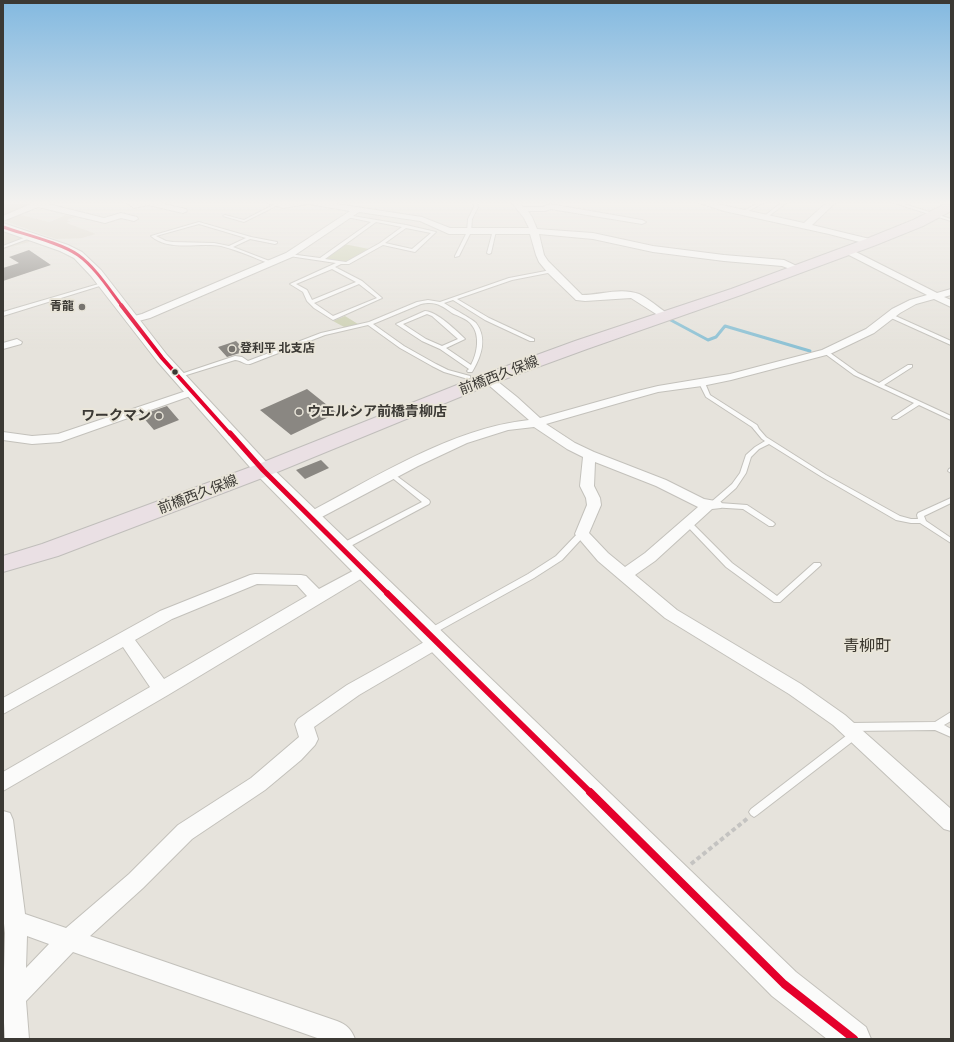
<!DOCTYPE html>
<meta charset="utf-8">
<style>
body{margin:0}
#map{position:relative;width:954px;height:1042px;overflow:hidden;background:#e6e3dc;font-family:"Archivo Narrow",sans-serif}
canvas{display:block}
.frame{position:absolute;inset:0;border:4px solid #3b3934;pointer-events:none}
</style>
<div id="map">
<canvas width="954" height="1042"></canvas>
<div class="frame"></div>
</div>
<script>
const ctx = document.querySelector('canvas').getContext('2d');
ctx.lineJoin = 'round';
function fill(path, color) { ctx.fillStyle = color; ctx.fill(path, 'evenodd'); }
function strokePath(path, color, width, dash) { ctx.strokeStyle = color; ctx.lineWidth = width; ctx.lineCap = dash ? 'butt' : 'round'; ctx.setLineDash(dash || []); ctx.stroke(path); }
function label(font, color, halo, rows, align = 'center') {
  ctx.font = font + ' "Archivo Narrow","Noto Sans JP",sans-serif'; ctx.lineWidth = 4; ctx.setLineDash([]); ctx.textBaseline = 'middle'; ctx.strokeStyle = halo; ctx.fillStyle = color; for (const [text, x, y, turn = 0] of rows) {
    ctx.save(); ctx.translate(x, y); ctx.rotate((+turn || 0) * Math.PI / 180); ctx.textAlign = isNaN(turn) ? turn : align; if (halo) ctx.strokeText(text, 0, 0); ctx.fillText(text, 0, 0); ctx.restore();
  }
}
fill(new Path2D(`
 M 3,203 L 36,203 L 3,217 Z
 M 17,214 L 50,222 L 65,215 L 75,217 L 67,220 L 70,221 L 67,223 L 96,234 L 82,238 L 56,239 L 7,222 L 6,219 Z
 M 3,231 L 33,241 L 3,249 Z`), '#dcd7ca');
fill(new Path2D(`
 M 344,244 L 369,249 L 346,262 L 323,259 Z
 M 345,316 L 358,324 L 346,328 L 333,321 Z`), '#ccd0b2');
strokePath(new Path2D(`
 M 665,317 L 708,340 L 716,337 L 725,326 L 810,351`), '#8cc1d4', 3);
fill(new Path2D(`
 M 29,250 L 51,265 L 3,281 L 3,268 L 19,263 L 9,257 Z
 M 236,341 L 246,351 L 227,357 L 218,347 Z
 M 307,389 L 337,413 L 291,435 L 260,410 Z
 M 167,406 L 179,420 L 154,430 L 141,415 Z
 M 321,460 L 329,468 L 305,479 L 296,470 Z`), '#8a8782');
const lane = new Path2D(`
 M 473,203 L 477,203 L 478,207 L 472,219 L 471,232 L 459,256 L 455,257 L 455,256 L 467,232 L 468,219 L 474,207 Z
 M 758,203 L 763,203 L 743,214 L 740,213 Z
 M 781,203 L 786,203 L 765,219 L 763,219 L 763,217 Z
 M 894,203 L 901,203 L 951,219 L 951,221 Z
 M 275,204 L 278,205 L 244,222 L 223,216 L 225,215 L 244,220 Z
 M 347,215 L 406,225 L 436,232 L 415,252 L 383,245 L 349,264 L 341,264 L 335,267 L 362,281 L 382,298 L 333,320 L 314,308 L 307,301 L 303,292 L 290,284 L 336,263 L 289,256 L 287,255 L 289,254 L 320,258 L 371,222 L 347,217 ZM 376,222 L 402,227 L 380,243 L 346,262 L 325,259 ZM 406,228 L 431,233 L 412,249 L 385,243 ZM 332,269 L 356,282 L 312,300 L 307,290 L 296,284 ZM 359,284 L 377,298 L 333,316 L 314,303 Z
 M 199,222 L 251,237 L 277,242 L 277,243 L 275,244 L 250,239 L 233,247 L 272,262 L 268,263 C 253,257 237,250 221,246 C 199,242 169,252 151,236 ZM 199,224 L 246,238 L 229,246 L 214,243 L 173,242 L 166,241 L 156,236 Z
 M 493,230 L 496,231 L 491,253 L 489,254 L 487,253 Z
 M 29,236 L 33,237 L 3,248 L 3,246 Z
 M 551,270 L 553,271 L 553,272 L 512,280 L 457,299 L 489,318 L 534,339 L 534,341 L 530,341 L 485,320 L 453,300 L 444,303 C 451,308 471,318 476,323 C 488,339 481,357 472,372 L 468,372 L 467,371 L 469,369 L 440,349 L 422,341 L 396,324 L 425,311 C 436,311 457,331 465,339 L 446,348 L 471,365 C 477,354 481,335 471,324 C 467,319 458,316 452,313 C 441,305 435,301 421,304 L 373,324 L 404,346 L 436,364 L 448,370 L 470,376 L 470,378 L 468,379 L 444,372 L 432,366 L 400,348 L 368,325 L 325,335 L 250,364 C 244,365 241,360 235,360 L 180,377 L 178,378 L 175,376 L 235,356 L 242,357 L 248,361 L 321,333 L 369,322 L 417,302 L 428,300 L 440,302 L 509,278 ZM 427,314 L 432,316 L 458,339 L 442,346 L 426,339 L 403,324 Z
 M 102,283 L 106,284 L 3,316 L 3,312 Z
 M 891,314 L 951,341 L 951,345 L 889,317 L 888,316 Z
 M 826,350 L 858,373 L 879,383 L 908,365 L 912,365 L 912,367 L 884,385 L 951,416 L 951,420 L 919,405 L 897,419 L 893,419 L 892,418 L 893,417 L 914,403 L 854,375 L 824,353 L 823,352 Z
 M 702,381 L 705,383 L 710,395 L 757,425 L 759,429 L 766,437 L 826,475 L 900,516 L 911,519 L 918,519 L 917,515 L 918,513 L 951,498 L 951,503 L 924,516 L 926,521 L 951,538 L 951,543 L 920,523 L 911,523 L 896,520 L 822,477 L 769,444 L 759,449 L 751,457 L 746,473 L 736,488 L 719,503 L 747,505 L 773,522 L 775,524 L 773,526 L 769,526 L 743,509 L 710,507 L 709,505 L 710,503 L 732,484 L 740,473 L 746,455 L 755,447 L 765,441 L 762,439 L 752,427 L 706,397 L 699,383 Z
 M 951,468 L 951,473 L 948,471 L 949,469 Z
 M 392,473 L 394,474 L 429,500 L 430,502 L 429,504 L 345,549 L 339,549 L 338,547 L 339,545 L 422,502 L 390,476 L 389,475 Z
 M 686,521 L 690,521 L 732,563 L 777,596 L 814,563 L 820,563 L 821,565 L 780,602 L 774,602 L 726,567 L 686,525 L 684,523 Z
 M 579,532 L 582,532 L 586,534 L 562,560 L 534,578 L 433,634 L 430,635 L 427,634 L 426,632 L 427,630 L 528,574 L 556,556 Z
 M 951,712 L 951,721 L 944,725 L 951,729 L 951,737 L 935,730 L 850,731 L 847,730 L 846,727 L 847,724 L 850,723 L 935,722 Z
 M 854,731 L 857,732 L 859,735 L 857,738 L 757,815 L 754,817 L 751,815 L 749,812 L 751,809 L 851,732 Z`);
const street = new Path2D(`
 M 33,203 L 44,203 L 104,218 L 121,213 L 137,217 L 138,219 L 134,221 L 121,218 L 105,223 L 38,207 L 3,221 L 3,216 Z
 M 127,203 L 160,203 L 186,209 L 187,211 L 183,213 L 148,205 L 134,208 Z
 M 268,203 L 330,203 L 422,217 L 450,228 L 529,228 L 524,218 L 512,203 L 520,203 L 523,207 L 543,207 L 550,204 L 642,220 L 646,222 L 642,224 L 551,209 L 545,211 L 528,211 L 532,217 L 537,229 L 593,233 L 653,246 L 724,255 L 784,260 L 803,269 L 798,272 L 782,266 L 724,261 L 653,252 L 593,239 L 539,234 L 544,255 L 548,261 L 582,295 C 600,295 621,287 639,294 C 649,299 658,307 668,314 L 669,316 L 668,318 L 664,319 L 631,298 L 585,301 L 576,300 L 548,273 L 539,262 L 536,255 L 530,234 L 449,234 L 420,221 L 359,212 L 292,257 L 150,318 L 131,323 L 127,322 L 126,320 L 127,318 L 142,314 L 286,253 L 350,211 L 308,204 L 283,208 Z
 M 699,203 L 713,203 L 804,223 L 826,203 L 835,203 L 812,225 L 874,240 L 875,242 L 871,245 L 829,234 L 724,211 Z
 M 848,248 L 937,293 L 951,289 L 951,295 L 944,297 L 951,300 L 951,307 L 934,299 L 916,304 L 900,313 L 874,333 L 830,354 L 731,380 L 702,386 L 658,392 L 633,399 L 546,424 L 575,443 L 594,452 L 666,480 L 704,499 L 721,502 L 723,505 L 721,508 L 712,509 L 655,561 L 635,575 L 677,610 L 801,684 L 845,715 L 951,809 L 951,831 L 944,829 L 833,725 L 789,694 L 665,618 L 598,561 L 575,534 L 587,505 L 586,498 L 580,486 L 583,457 L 567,449 L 534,427 L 508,430 L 467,443 L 418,466 L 316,520 L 311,522 L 306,520 L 304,517 L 306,514 C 374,478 452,428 529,420 L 484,381 L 482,379 L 484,377 L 492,377 L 517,397 L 540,418 L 629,393 L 658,386 L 730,374 L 822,350 L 866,329 L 892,309 L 910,300 L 927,295 L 845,253 L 844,251 ZM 595,462 L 656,486 L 698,507 L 645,553 L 625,567 L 608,553 L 589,533 L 601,505 L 600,498 L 594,486 Z
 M 17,339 L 22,342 L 21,344 L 3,349 L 3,343 Z
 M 192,389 L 196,390 L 198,392 L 196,394 L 60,442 L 32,444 L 3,440 L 3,432 L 32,436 L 58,434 Z
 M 364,565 L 369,566 L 371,570 L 369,574 L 168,695 L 3,791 L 3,772 L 150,687 L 123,647 L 3,714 L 3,698 L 160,611 L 250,575 L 255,574 L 301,575 L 306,576 L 319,589 ZM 257,584 L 297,585 L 307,596 L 164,679 L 135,640 L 172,619 Z
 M 435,636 L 441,637 L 443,642 L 441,647 L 359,695 L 314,727 L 318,739 L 315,745 L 301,760 L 265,790 L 192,839 L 143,888 L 90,936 L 337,1021 C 347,1025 351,1029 355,1039 L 320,1039 L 73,952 L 26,1001 L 29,1039 L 5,1039 L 3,1006 L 5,933 L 3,914 L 3,811 L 10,813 L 13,820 L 25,914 L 66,928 L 129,874 L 178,825 L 251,778 L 299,737 L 295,724 L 298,719 L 347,685 ZM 27,936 L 49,944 L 26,968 Z`);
const secondary = new Path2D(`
 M 3,223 L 68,245 L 82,252 L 101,270 L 167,355 L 270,466 L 796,972 L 866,1027 L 871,1039 L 827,1039 L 772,996 L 256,474 L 157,361 L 91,276 L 74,258 L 60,251 L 3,231 Z`);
const primary = new Path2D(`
 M 947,203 L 951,203 L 951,211 L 923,226 L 876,245 L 741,295 L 587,349 L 494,383 L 270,475 L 58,556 L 3,572 L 3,556 L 42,544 L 256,465 L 482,375 L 575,341 L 731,289 L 866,239 L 913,220 Z`);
strokePath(lane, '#c3c1bb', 2);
strokePath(street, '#c3c1bb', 2);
strokePath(secondary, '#c3c1bb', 2);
strokePath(primary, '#c0bebb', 2);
strokePath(new Path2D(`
 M 691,864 L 748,818`), '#c4c3c1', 4, [4.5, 3]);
fill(lane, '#fbfbfa');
fill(street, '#fbfbfa');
fill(secondary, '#fbfbfa');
fill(primary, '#eae0e4');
strokePath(new Path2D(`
 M 3,227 C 23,234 61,243 78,255 C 95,267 109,289 122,306`), '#e4002b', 3);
strokePath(new Path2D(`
 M 121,305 L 162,358 L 230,434`), '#e4002b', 4);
strokePath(new Path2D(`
 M 230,433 L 263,470 L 388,594`), '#e4002b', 5);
strokePath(new Path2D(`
 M 387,593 L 591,793`), '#e4002b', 6);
strokePath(new Path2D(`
 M 590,792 L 784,984 L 854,1039`), '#e4002b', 8);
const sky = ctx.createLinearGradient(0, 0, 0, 349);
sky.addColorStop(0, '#83b9e0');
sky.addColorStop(0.58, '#f4f2ef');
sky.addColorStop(1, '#f4f2ef00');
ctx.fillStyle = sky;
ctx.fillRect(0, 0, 954, 349);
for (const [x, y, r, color] of [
 [82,307,4,"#77746f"],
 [232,349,4,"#77746f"],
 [175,372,3.5,"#3b3934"],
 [299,412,4,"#77746f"],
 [159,416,4,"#77746f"]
]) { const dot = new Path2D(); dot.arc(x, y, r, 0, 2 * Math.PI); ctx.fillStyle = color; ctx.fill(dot); strokePath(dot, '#e9e5d9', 1.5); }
label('bold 12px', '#3b3934', '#e9e5d9', [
 ["青龍",74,307],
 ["登利平 北支店",240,349,"left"]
], 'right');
label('14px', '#3b3934', '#e9e5d9', [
 ["前橋西久保線",499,376,-21],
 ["前橋西久保線",198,495,-21]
]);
label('bold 14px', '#3b3934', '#e9e5d9', [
 ["ウエルシア前橋青柳店",307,412],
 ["ワークマン",151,416,"right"]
], 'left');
label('16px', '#39352c', '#e9e5d9', [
 ["青柳町",867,647]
]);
</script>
